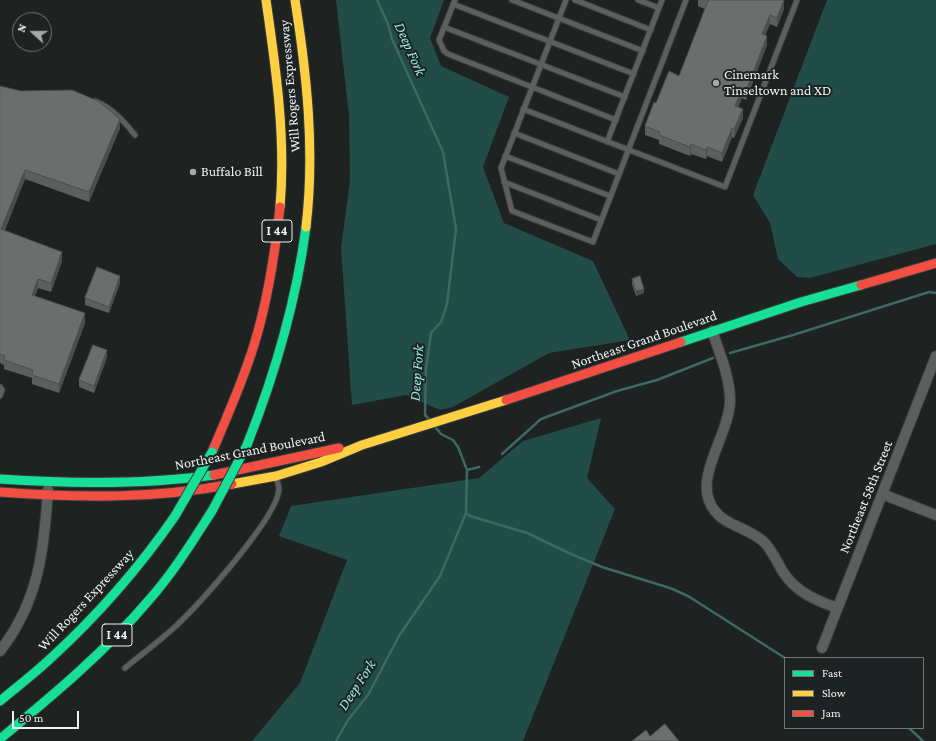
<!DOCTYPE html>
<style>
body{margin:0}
#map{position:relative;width:936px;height:741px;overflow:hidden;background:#1e2221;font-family:"Crimson Pro",serif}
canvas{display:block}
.legend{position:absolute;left:784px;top:657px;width:140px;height:72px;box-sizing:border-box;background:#1d2322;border:1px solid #717675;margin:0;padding:5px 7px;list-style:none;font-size:12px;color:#eef2f2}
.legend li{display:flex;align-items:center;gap:8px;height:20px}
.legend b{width:20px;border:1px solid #717675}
.north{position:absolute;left:12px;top:12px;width:40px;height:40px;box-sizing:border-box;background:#1d2322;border:1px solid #717675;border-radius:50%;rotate:291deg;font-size:11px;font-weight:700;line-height:16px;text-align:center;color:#eef2f2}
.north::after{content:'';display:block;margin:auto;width:14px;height:18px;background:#a5a9a9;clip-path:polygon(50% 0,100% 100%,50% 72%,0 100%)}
.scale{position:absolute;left:12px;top:711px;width:67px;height:18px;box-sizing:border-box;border:2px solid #eef2f2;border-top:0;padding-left:5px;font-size:12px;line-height:14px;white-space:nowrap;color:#eef2f2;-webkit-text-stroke:3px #1d2322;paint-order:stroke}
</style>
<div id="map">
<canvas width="936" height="741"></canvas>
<ul class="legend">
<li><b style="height:5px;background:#16e098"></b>Fast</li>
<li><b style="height:5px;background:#ffcf43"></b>Slow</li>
<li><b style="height:5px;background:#f24e42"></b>Jam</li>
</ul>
<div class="north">N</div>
<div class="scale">50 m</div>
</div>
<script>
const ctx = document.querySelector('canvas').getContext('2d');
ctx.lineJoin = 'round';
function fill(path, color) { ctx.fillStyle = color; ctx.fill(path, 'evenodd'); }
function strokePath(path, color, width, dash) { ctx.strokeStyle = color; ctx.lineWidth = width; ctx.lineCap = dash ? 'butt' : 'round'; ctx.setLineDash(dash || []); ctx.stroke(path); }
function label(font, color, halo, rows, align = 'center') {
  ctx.font = font + ' "Crimson Pro",serif'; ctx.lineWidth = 4; ctx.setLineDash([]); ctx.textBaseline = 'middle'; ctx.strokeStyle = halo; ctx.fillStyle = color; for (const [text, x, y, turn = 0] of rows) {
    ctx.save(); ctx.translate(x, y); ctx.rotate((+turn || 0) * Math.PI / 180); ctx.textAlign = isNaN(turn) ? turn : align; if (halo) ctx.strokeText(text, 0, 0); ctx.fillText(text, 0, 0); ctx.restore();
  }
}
fill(new Path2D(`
 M 336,0 L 444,0 L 430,38 L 441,66 L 509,97 L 483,167 L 504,223 L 593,261 L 630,340 L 549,353 L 453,407 L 440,410 L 406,395 L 352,405 L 341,248 L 350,180 L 349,116 Z
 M 827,0 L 936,0 L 936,244 L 810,278 L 797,277 L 778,259 L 770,223 L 753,195 Z
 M 601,418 L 587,478 L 615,509 L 523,741 L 252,741 L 300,683 L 347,560 L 279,536 L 291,506 L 479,478 L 523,441 Z`), '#214c47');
strokePath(new Path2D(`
 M 377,0 L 388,24 L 392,39 L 443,152 L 456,229 L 447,304 L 441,322 L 431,333 L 426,368 L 425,415 L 429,419
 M 730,353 L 793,335 L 929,292 L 936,293
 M 502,454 L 541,419 L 617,391 L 657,380 L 713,358
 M 467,470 L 479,467
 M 466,513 L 470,516 L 527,533 L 571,554 L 602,567 L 670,588 L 688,596 L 785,658
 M 909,728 L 923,741
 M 336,741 L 348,720 L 368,695 L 399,636 L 440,576 L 466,513 L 467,470 L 458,447 L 453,440 L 441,434 L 436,428`), '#3c6963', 2.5);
const lane = new Path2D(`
 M 455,0 L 439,40 L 444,51 L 448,54 L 616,120
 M 512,0 L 643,51
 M 566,0 L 501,168 L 512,211 L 593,242 L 686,0
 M 575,0 L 651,30
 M 638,0 L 659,8
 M 453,4 L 634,74
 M 444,27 L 625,97
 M 95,101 C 112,108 123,120 135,135
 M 523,109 L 725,187 L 797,0
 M 514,133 L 619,174
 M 607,142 L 662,0
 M 505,156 L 610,196
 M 504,182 L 601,220
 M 0,387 L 2,390 L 0,396
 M 125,668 C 142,654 161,640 177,625 C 199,604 278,517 279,489 C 279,485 277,481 276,477`);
const street = new Path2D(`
 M 712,331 C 720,354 730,377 730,401 C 729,437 690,481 715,511 C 726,526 750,528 765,543 C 773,552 777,562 783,572 C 796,592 815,600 837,608
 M 882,494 L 936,515
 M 822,648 L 936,356
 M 0,651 C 39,601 44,550 48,490`);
const fast = new Path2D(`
 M 681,342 L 801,302 L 861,285
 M 247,445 C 275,374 296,303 306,227
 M 0,479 C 72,484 143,485 214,475
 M 0,701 C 17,687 35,673 51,658 C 98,615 139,568 175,516
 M 0,739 C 52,696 105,652 149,600 C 173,573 192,542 212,511`);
const slow = new Path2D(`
 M 266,0 C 276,69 286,138 280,207
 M 295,0 C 307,76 315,151 306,227
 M 232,484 L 276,476 L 321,462 L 362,445 L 506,400`);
const jam = new Path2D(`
 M 861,285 L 936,263
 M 506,400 L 681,342
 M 212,452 C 227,417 243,381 254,345 C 268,300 275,254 280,207
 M 214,475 L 339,448
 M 0,492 C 78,498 155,499 232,484`);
strokePath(lane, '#3a3d3d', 7);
strokePath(street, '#3a3d3d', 12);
strokePath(fast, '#3a3d3d', 11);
strokePath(slow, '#3a3d3d', 11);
strokePath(jam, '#3a3d3d', 11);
strokePath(lane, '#5c5f5e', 5);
strokePath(street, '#5c5f5e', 10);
strokePath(fast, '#16e098', 9);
strokePath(slow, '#ffcf43', 9);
strokePath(jam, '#f24e42', 9);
const fastBridge = new Path2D(`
 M 212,511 L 247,445
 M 175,516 L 212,452`);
strokePath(fastBridge, '#3a3d3d', 11, []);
strokePath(fastBridge, '#16e098', 9);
fill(new Path2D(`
 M 698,0 L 784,0 L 784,9 L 777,27 L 770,24 L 765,35 L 767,45 L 746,100 L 742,98 L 738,107 L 743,118 L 734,138 L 732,137 L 722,162 L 707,156 L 706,159 L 691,154 L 690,156 L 659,144 L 659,140 L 645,135 L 645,126 L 656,103 L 679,76 L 705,9 L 698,6 Z
 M 0,86 L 120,128 L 89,202 L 25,179 L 5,230 L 62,261 L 51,292 L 38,288 L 35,296 L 85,323 L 59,393 L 32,384 L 32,378 L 4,369 L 4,365 L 0,363 Z
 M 632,279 L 644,293 L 636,296 L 632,284 Z
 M 120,283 L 109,313 L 85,305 L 85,298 Z
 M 107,357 L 94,393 L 79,387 L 79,380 Z`), '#5d5f5f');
fill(new Path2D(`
 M 781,0 L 784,0 L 784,9 L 777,27 L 777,18 Z
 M 770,15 L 770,24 L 762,43 L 762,34 Z
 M 767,36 L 767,45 L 746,100 L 746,91 Z
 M 742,89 L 742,98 L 735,115 L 735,106 Z
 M 743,109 L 743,118 L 734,138 L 734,129 Z
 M 120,119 L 120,128 L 89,202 L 89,192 Z
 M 732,128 L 732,137 L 722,162 L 722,153 Z
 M 691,144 L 691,154 L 690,156 L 690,147 Z
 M 707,147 L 707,156 L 706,159 L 706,150 Z
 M 25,170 L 25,179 L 1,238 L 1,229 Z
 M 62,252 L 62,261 L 51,292 L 51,283 Z
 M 120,276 L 120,283 L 109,313 L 109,307 Z
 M 38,279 L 38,288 L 32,304 L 32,295 Z
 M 644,289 L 644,293 L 636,296 L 636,291 Z
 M 85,313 L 85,323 L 59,393 L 59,384 Z
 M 107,350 L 107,357 L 94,393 L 94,386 Z`), '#4c4d4d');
const building = new Path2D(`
 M 707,0 L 784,0 L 777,18 L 770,15 L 762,34 L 767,36 L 746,91 L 742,89 L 735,106 L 743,109 L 734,129 L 732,128 L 722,153 L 707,147 L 706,150 L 691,144 L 690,147 L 659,135 L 660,132 L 645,126 L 654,102 L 656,103 L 669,71 L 679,76 L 708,1 Z
 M 0,86 L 21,91 L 72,90 L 98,101 L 120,119 L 89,192 L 25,170 L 1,229 L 62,252 L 51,283 L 38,279 L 32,295 L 85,313 L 59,384 L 32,375 L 33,370 L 4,360 L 5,356 L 0,354 Z
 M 97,267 L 120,276 L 109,307 L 85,298 Z
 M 640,276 L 644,289 L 636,291 L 632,279 Z
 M 93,345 L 107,350 L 94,386 L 79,380 Z
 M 665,724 L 679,741 L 632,741 L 646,730 L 650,736 Z`);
fill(building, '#6c6e6e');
strokePath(building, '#4c4d4d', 1);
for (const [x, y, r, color] of [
 [716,83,4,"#a5a9a9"],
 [193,172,4,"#a5a9a9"]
]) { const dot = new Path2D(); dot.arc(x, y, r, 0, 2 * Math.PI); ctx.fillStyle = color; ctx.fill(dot); strokePath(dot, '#1d2322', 1.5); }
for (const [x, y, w] of [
 [277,231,30],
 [117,635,30]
]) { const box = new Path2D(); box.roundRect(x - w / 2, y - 11, w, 22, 3); ctx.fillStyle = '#1d2322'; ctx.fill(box); strokePath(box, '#eef2f2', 1); }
label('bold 13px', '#eef2f2', null, [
 ["I 44",277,231],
 ["I 44",117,635]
]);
label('14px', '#eef2f2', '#1d2322', [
 ["Cinemark",724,75],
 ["Tinseltown and XD",724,91],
 ["Buffalo Bill",201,172]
], 'left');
label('14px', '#eef2f2', '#1d2322', [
 ["Will Rogers Expressway",290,86,-95],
 ["Northeast Grand Boulevard",644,340,-19],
 ["Northeast Grand Boulevard",250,451,-11],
 ["Northeast 58th Street",866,497,-68],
 ["Will Rogers Expressway",86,600,-47]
]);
label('italic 15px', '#98eee3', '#1d2322', [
 ["Deep Fork",410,49,66],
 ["Deep Fork",417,373,-86],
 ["Deep Fork",357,685,-57]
]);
</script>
